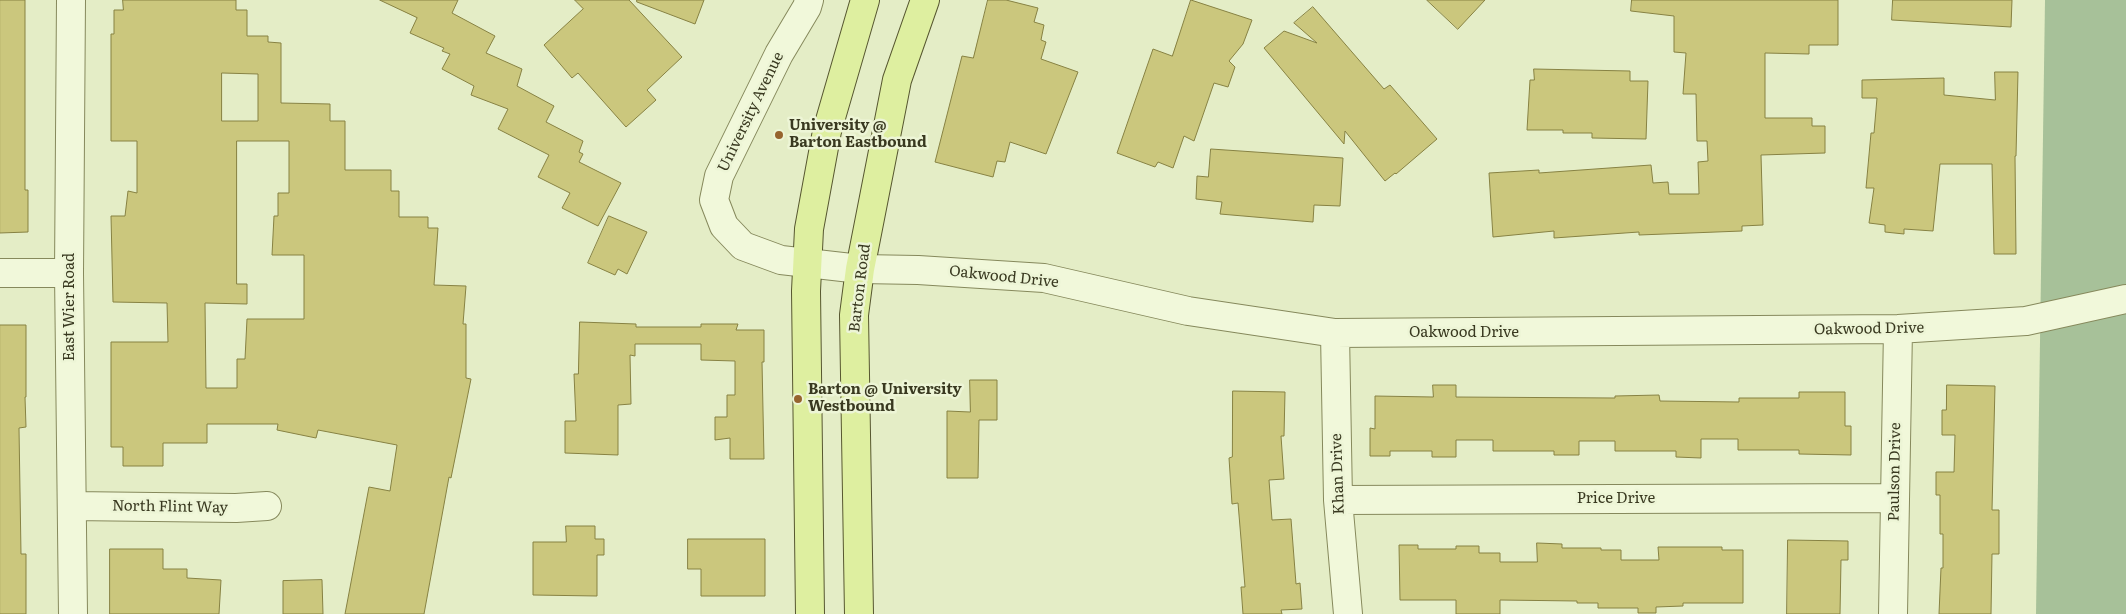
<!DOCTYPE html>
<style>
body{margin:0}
canvas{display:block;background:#e4edc6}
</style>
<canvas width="2126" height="614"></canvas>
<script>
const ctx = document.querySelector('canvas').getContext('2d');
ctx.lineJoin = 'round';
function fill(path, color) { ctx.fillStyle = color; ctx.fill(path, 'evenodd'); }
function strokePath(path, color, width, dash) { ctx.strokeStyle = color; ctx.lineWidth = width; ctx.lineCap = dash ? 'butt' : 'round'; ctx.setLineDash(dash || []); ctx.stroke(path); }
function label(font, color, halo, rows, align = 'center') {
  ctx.font = font + ' Literata,serif'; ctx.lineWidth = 5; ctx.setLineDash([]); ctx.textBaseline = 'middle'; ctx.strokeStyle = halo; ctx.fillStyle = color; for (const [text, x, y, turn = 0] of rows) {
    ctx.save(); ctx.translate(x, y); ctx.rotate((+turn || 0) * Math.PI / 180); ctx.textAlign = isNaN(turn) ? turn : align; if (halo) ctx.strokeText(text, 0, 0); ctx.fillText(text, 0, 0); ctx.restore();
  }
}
fill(new Path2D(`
 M 2045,0 L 2126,0 L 2126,614 L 2036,614 Z`), '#a7c199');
const building = new Path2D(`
 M 0,0 L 25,0 L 25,190 L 28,190 L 28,232 L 0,233 Z
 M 123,0 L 236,0 L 236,10 L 247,10 L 247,36 L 268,36 L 268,42 L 281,43 L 281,103 L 330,104 L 330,121 L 345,121 L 345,170 L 391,170 L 391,191 L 399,191 L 399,217 L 428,217 L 428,228 L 438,228 L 434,285 L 466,286 L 463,324 L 466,324 L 466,378 L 471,379 L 451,478 L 449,477 L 424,614 L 345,614 L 369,487 L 390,491 L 397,445 L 318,430 L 316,438 L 277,430 L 278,424 L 207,424 L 207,443 L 163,443 L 163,466 L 123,466 L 123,447 L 111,447 L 111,342 L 168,342 L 167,303 L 113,302 L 111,216 L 125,216 L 128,191 L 137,193 L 137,141 L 111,141 L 111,34 L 114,34 L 114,10 L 123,10 ZM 222,73 L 258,74 L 258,121 L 222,121 ZM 237,141 L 289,141 L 289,193 L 278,193 L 278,216 L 274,216 L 272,255 L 304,255 L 304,319 L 247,319 L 245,359 L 237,359 L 237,388 L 206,388 L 205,303 L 247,304 L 247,284 L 237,284 Z
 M 380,0 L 458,0 L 452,13 L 495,36 L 486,53 L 522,69 L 517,86 L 554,106 L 546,122 L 583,141 L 579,152 L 583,154 L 579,162 L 621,183 L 598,226 L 562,208 L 570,193 L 538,177 L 549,155 L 498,129 L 508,109 L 471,95 L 474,86 L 442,69 L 450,54 L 442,51 L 444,48 L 410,33 L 417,18 Z
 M 575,0 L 629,0 L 682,57 L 647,90 L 656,100 L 626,127 L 578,73 L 572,78 L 544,45 L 583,9 Z
 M 637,0 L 704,0 L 695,24 L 637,2 Z
 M 988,0 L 1006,0 L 1038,8 L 1034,22 L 1044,25 L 1041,40 L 1046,42 L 1041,59 L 1078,72 L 1046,154 L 1010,142 L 1005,162 L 997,161 L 993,177 L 935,162 L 962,56 L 973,58 Z
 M 1191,0 L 1252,20 L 1243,44 L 1229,61 L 1235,67 L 1228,87 L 1214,83 L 1194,141 L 1184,136 L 1173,168 L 1158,162 L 1155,167 L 1117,153 L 1153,49 L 1172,56 Z
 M 1427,0 L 1485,0 L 1458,29 Z
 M 1632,0 L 1838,0 L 1838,45 L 1809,45 L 1809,54 L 1765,53 L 1765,118 L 1812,118 L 1812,126 L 1825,126 L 1825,153 L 1761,155 L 1763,225 L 1742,226 L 1742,231 L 1639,235 L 1639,232 L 1554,238 L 1554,231 L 1493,237 L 1489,173 L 1539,170 L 1539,173 L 1651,165 L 1653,183 L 1668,182 L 1669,194 L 1699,194 L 1698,162 L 1708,161 L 1707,141 L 1697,141 L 1696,94 L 1683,94 L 1686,53 L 1674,52 L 1674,16 L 1631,11 Z
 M 1893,0 L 2012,0 L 2011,27 L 1892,20 Z
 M 1313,7 L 1384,89 L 1390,85 L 1437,139 L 1396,174 L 1395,173 L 1385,181 L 1345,131 L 1344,144 L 1264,48 L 1284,31 L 1317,43 L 1294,23 Z
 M 1534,69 L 1630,71 L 1630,81 L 1648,81 L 1646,139 L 1592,138 L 1592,133 L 1563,133 L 1563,130 L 1527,130 L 1530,80 L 1534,80 Z
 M 1995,72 L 2018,72 L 2016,156 L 2015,156 L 2016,254 L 1994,254 L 1992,164 L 1940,164 L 1933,231 L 1904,229 L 1904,234 L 1885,232 L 1885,225 L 1869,223 L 1874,188 L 1866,188 L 1871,133 L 1874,133 L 1877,98 L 1862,98 L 1862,80 L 1944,78 L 1944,95 L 1995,100 Z
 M 1211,149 L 1343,158 L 1340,206 L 1314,205 L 1313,222 L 1220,214 L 1222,202 L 1196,199 L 1197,176 L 1208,177 Z
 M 609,216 L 647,232 L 627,274 L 618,269 L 615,275 L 588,263 Z
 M 580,322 L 636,324 L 636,327 L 701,327 L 701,324 L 738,324 L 736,330 L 764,330 L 764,362 L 762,362 L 764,459 L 730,459 L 730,438 L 715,440 L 715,417 L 727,417 L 727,395 L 735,395 L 735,361 L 701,360 L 701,344 L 635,344 L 635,356 L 630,355 L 631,404 L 618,405 L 618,455 L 565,453 L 565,421 L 576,421 L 574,374 L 578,374 Z
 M 0,325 L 26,325 L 26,397 L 25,397 L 26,427 L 19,428 L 21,554 L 26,554 L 26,614 L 0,614 Z
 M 970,380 L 997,380 L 997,420 L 979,420 L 978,478 L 947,478 L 947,411 L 970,412 Z
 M 1433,385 L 1456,385 L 1456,397 L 1615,398 L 1615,396 L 1659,395 L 1660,401 L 1739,402 L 1739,398 L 1799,398 L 1799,392 L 1845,392 L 1845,426 L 1851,426 L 1851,455 L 1799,454 L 1799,450 L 1738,450 L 1738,439 L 1701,439 L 1701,458 L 1676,457 L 1676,451 L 1615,451 L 1615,441 L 1579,441 L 1579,455 L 1554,455 L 1554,451 L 1493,451 L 1493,440 L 1456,440 L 1456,457 L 1432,457 L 1432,451 L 1390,451 L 1390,456 L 1370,456 L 1370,428 L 1375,429 L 1375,396 L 1433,397 Z
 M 1947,385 L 1995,386 L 1992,510 L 1999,510 L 1999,554 L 1992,554 L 1991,614 L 1939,614 L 1941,568 L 1943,568 L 1943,534 L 1940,534 L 1940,495 L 1936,495 L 1936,472 L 1954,472 L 1955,435 L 1942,435 L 1942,410 L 1946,410 Z
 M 1233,391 L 1285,392 L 1284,436 L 1281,436 L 1284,479 L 1269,480 L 1272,520 L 1291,519 L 1296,584 L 1300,583 L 1302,609 L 1281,610 L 1282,614 L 1243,614 L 1241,587 L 1245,587 L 1238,503 L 1232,504 L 1229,458 L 1232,457 Z
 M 566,526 L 595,526 L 595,539 L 604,539 L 604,555 L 597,555 L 597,596 L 533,595 L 533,542 L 566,542 Z
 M 688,539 L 765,539 L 765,596 L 701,596 L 701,569 L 688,569 Z
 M 1788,540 L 1848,541 L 1848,560 L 1841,560 L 1840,614 L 1787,614 Z
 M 1537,543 L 1562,544 L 1562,548 L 1601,548 L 1601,550 L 1621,550 L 1621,560 L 1659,560 L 1658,547 L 1722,547 L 1722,550 L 1743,550 L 1743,603 L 1683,603 L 1683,606 L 1656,607 L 1656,613 L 1638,613 L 1638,608 L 1598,608 L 1598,603 L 1577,603 L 1577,601 L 1500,600 L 1500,614 L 1456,614 L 1456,600 L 1400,600 L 1399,545 L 1418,545 L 1418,549 L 1456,549 L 1456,546 L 1479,546 L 1479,553 L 1500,553 L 1500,562 L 1537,562 Z
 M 110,549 L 163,549 L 163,569 L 187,569 L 187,578 L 221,580 L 219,614 L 110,614 Z
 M 322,580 L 323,614 L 283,614 L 283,581 Z`);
fill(building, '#cbc77d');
strokePath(building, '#878243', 1);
const minor = new Path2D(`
 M 71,0 L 69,273 L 73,614
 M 809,0 L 807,7 L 779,54 L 719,176 L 714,200 L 724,226 L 743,246 L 781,260 L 860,269 L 918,270 L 1044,278 L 1188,311 L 1335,333 L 1898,329 L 2026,321 L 2126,299
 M 0,273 L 69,273
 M 1335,333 L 1338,500 L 1348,614
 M 1338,500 L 1894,498
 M 72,506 L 236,508 L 267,506
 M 1893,614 L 1898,329`);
const major = new Path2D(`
 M 810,614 L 806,291 L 809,229 L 827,131 L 865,0
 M 859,614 L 854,315 L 860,269 L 897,80 L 925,0`);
strokePath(minor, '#86895c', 30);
strokePath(major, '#575730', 30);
strokePath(minor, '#f1f8da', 28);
strokePath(major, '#deefa0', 28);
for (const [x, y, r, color] of [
 [779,135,5,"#96642e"],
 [798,399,5,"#96642e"]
]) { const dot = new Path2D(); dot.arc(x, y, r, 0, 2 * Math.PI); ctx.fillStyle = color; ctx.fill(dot); strokePath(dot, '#edf5d6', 2); }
label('15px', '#393920', '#edf5d6', [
 ["University Avenue",751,112,-64],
 ["Oakwood Drive",1004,277,6],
 ["Barton Road",860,288,-83],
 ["East Wier Road",70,307,-90],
 ["Oakwood Drive",1869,329,-1],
 ["Oakwood Drive",1464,333],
 ["Paulson Drive",1895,472,-89],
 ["Khan Drive",1338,474,-92],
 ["Price Drive",1616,499],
 ["North Flint Way",170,507,1]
]);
label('bold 15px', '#393920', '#edf5d6', [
 ["University @",789,126],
 ["Barton Eastbound",789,143],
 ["Barton @ University",808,390],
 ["Westbound",808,407]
], 'left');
</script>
